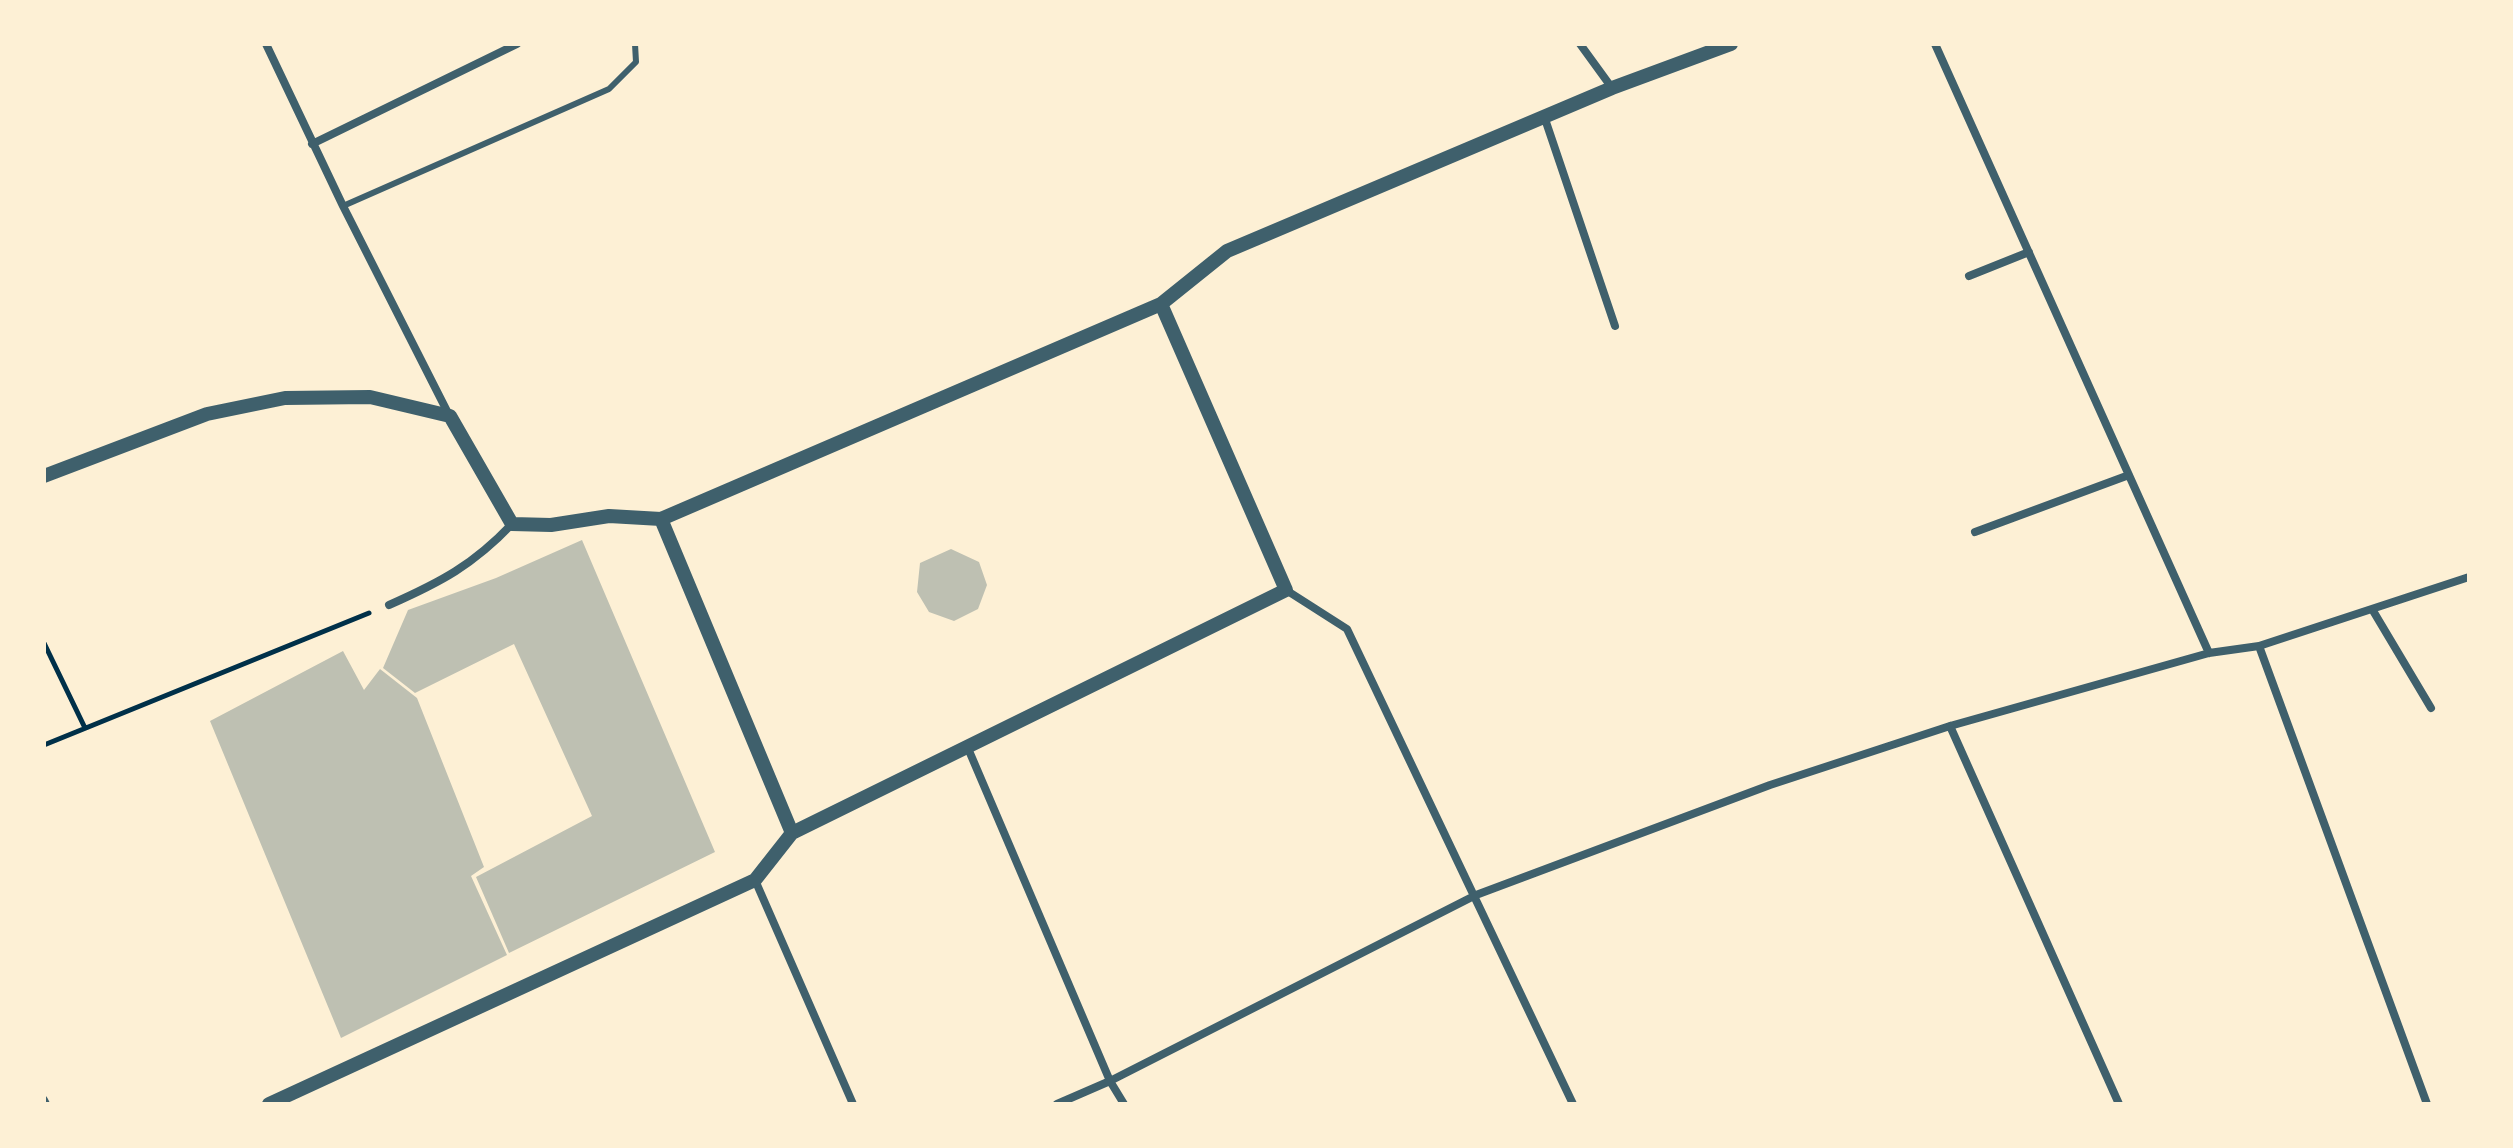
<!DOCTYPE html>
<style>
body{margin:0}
#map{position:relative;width:2513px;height:1148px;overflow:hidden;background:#fdf0d5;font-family:"Fira Sans",sans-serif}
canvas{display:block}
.frame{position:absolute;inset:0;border:46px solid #fdf0d5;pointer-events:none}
</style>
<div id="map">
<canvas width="2513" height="1148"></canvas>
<div class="frame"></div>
</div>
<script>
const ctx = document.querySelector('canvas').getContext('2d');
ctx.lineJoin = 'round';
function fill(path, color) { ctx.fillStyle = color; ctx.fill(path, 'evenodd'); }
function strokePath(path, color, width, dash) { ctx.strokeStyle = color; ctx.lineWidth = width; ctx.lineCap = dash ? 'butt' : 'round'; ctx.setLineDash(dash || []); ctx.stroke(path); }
fill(new Path2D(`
 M 582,540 L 715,852 L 509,953 L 476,877 L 592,816 L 514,644 L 415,693 L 383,668 L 408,610 L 496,578 Z
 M 951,549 L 979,562 L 987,585 L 978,609 L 954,621 L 929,612 L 917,592 L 920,563 Z
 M 343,651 L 364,690 L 380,669 L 417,698 L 484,867 L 471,876 L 507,955 L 341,1038 L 210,721 Z`), '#bec0b2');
strokePath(new Path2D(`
 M 44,643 L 85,728
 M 44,745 L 369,613`), '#003049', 5);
strokePath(new Path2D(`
 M 343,206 L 609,89 L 636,62 L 635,44`), '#3f606c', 6);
strokePath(new Path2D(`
 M 266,44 L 343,206 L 449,415
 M 1580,44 L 1612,88
 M 1935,44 L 2209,653
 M 1544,116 L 1615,326
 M 312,144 L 517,44
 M 1969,276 L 2029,252
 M 1975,532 L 2129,475
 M 1286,590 L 1347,629 L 1573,1104
 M 389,605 C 441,582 473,565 512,524
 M 2372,609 L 2431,708
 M 2259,646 L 2427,1104
 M 1950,726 L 2119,1104
 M 967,746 L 1110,1081 L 1124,1104
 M 755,880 L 853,1104
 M 44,1100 L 46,1104
 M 1057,1104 L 1110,1081 L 1476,895 L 1770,785 L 1950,726 L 2209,653 L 2259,646 L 2469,577`), '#3f606c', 8);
strokePath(new Path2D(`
 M 44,476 L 207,414 L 285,398 L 370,397 L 450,416 L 512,524 L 551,525 L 609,516 L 661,519 L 1161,304 L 1227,251 L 1612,88 L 1731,44
 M 661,519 L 792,833
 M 269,1104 L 755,880 L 792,833 L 1286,590 L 1161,304`), '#3f606c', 14);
</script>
